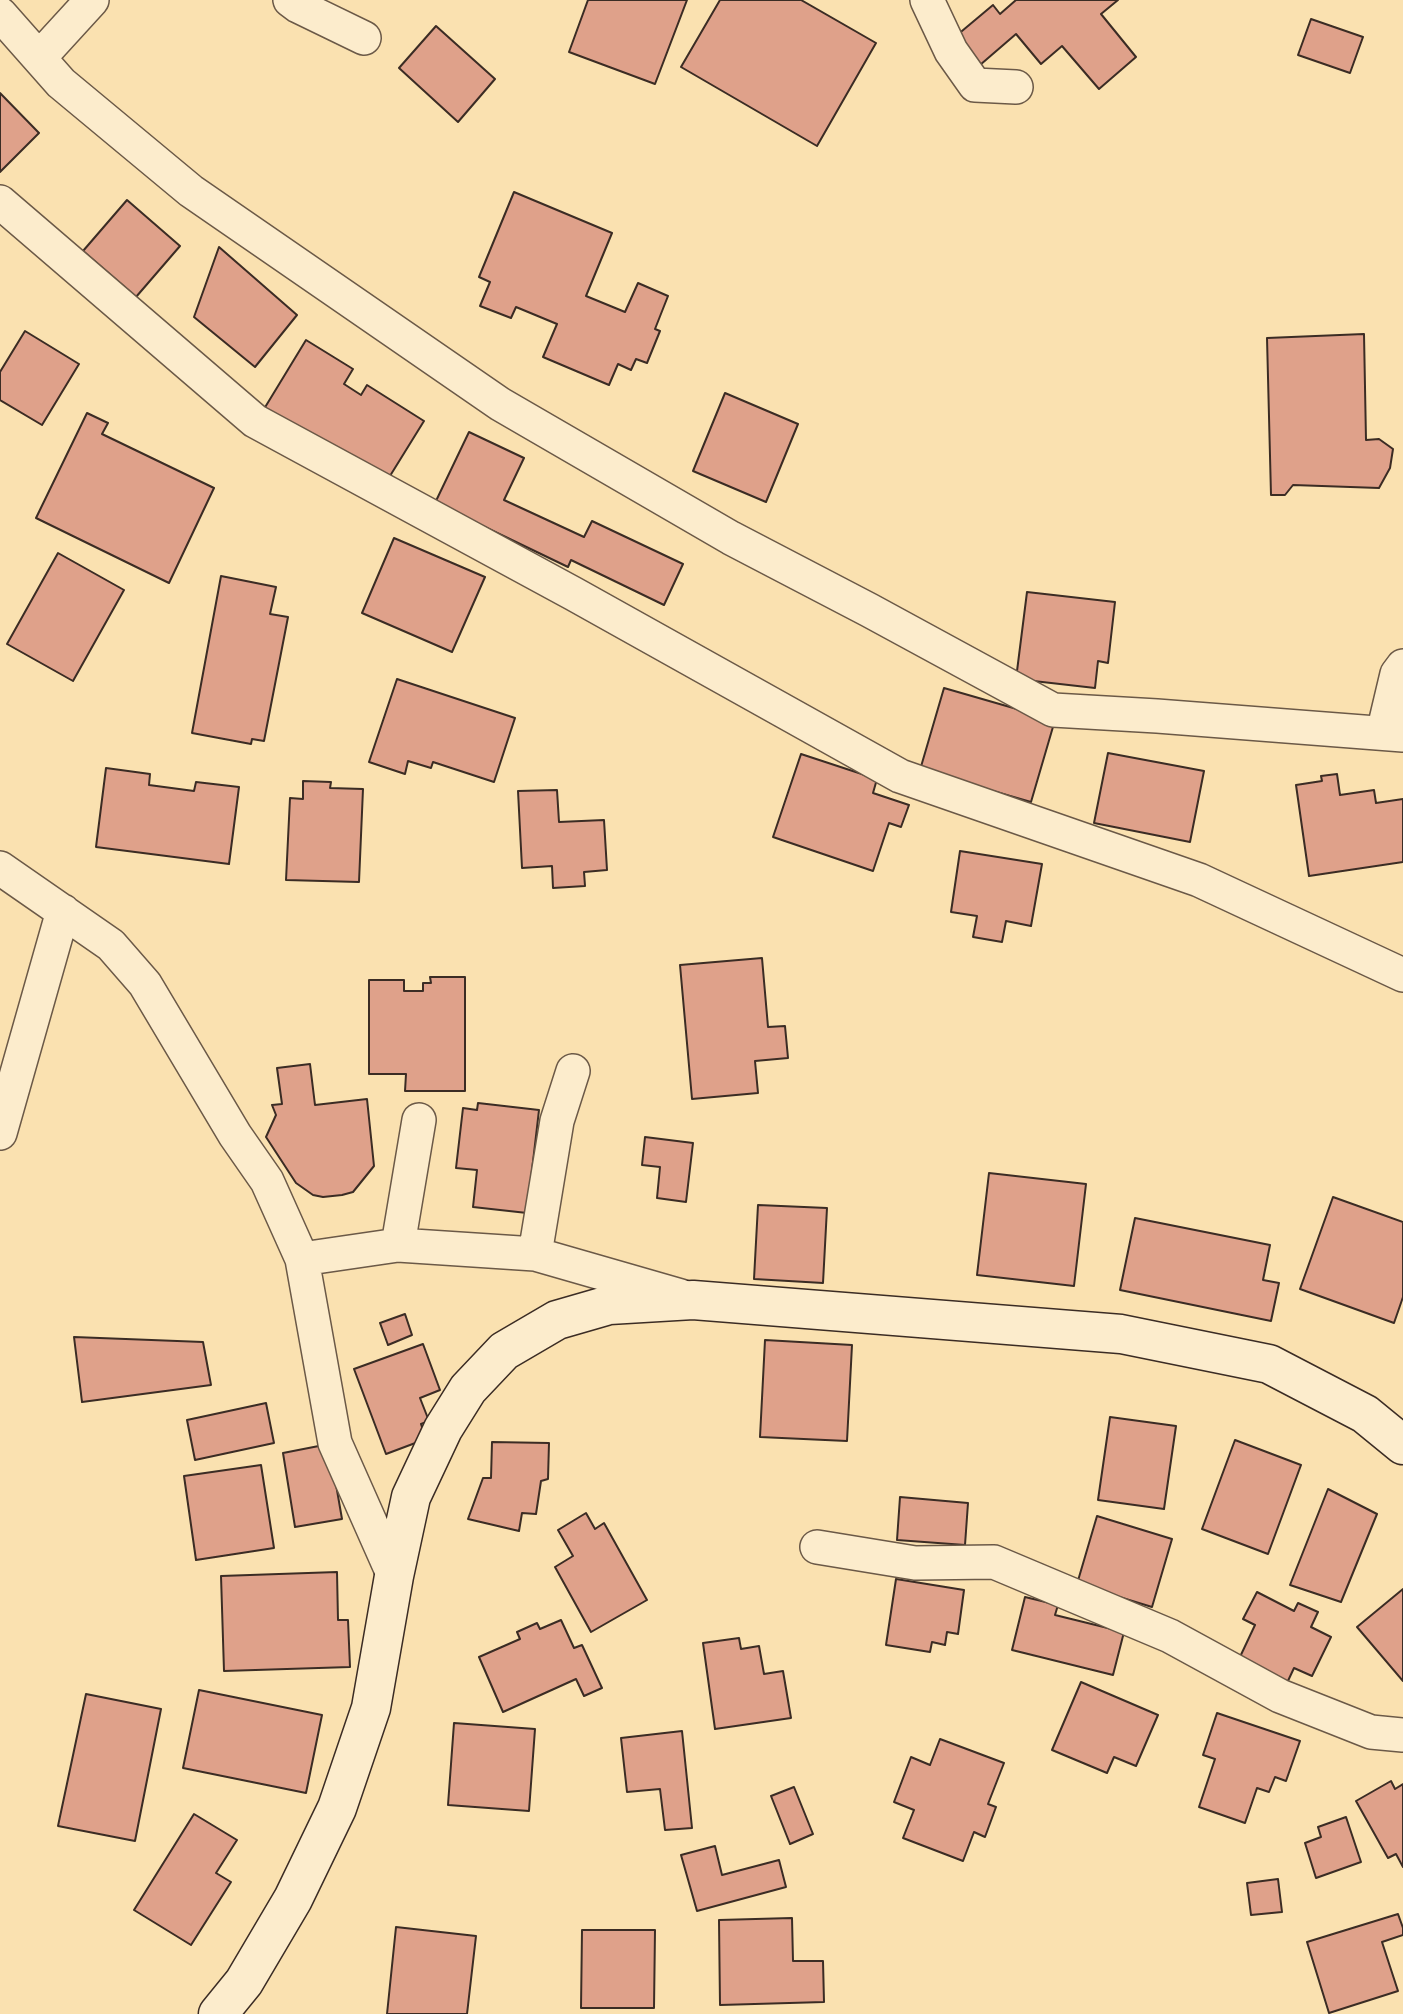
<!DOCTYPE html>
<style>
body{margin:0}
canvas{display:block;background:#fae1b0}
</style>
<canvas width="1403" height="2014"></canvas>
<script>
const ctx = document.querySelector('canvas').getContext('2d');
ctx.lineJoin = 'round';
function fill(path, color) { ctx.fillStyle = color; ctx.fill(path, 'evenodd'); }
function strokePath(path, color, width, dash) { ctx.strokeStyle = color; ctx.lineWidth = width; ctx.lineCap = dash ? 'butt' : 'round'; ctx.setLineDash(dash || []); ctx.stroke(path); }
const building = new Path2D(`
 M 588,0 L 687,0 L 655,84 L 569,52 Z
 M 720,0 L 801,0 L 876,43 L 817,146 L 681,67 Z
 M 1016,0 L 1118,0 L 1101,14 L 1136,57 L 1099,89 L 1062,46 L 1041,64 L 1016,34 L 980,65 L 956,36 L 993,5 L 1000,14 Z
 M 1311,19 L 1363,37 L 1350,73 L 1298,55 Z
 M 436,26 L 495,79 L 458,122 L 399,68 Z
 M 0,93 L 39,133 L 0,172 Z
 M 514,192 L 612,233 L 586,296 L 625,312 L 638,283 L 668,296 L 655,329 L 660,331 L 647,363 L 636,359 L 631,370 L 618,364 L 609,385 L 543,357 L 557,324 L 516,307 L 511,318 L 480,306 L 490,282 L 479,277 Z
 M 127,200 L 180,246 L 136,297 L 83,251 Z
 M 219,247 L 297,315 L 255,367 L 194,317 Z
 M 25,331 L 79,364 L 42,425 L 0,400 L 0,372 Z
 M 1364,334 L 1366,440 L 1379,439 L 1393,449 L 1390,468 L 1379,488 L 1293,485 L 1285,495 L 1271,495 L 1267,338 Z
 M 306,340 L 353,369 L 344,384 L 361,395 L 367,385 L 424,421 L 385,484 L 264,409 Z
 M 725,393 L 798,424 L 766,502 L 693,471 Z
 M 87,413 L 108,423 L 102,434 L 214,488 L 169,583 L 36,518 Z
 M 469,432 L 524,458 L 504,500 L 584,537 L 592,521 L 683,564 L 664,605 L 571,560 L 568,567 L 435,503 Z
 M 394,538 L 485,577 L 452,652 L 362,613 Z
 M 58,553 L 124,590 L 73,681 L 7,644 Z
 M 221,576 L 276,587 L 270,614 L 288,617 L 264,741 L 252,739 L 251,744 L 192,733 Z
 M 1027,592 L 1115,602 L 1108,663 L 1098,661 L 1095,688 L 1016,679 Z
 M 397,679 L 515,718 L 494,782 L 433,762 L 431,768 L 408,761 L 405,774 L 369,762 Z
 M 944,688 L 1055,720 L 1031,802 L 920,770 Z
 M 1108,753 L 1204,771 L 1190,842 L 1094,823 Z
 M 801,754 L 877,779 L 873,793 L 909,805 L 901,827 L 889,823 L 873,871 L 773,837 Z
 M 106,768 L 150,774 L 149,785 L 194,791 L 196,782 L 239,787 L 229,864 L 96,847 Z
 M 1337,774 L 1340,795 L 1374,790 L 1376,803 L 1403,799 L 1403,862 L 1309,876 L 1296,785 L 1322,781 L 1321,776 Z
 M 303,781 L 331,782 L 330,788 L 363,789 L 359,882 L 286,880 L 290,798 L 303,799 Z
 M 557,790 L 559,822 L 604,820 L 607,870 L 584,872 L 585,886 L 553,888 L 552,866 L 522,868 L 518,791 Z
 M 960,851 L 1042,864 L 1031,926 L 1006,921 L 1002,942 L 973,937 L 977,916 L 951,912 Z
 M 762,958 L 768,1027 L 785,1026 L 788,1058 L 755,1061 L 758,1093 L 692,1099 L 680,965 Z
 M 430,977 L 465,977 L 465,1091 L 405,1091 L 406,1074 L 369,1074 L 369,980 L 404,980 L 404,991 L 423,991 L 423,983 L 431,983 Z
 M 310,1064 L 315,1105 L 367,1099 L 374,1166 L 353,1192 L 342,1195 L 323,1197 L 313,1195 L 296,1183 L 266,1137 L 276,1115 L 272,1105 L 282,1104 L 277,1068 Z
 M 478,1103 L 539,1110 L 527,1213 L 473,1207 L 477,1170 L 456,1168 L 463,1108 L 477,1110 Z
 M 645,1137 L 693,1143 L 686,1202 L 657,1198 L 660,1167 L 642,1165 Z
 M 989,1173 L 1086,1184 L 1074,1286 L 977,1275 Z
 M 1333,1197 L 1403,1222 L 1403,1297 L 1394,1323 L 1300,1289 Z
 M 758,1205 L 827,1208 L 823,1283 L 754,1279 Z
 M 1135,1218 L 1270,1245 L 1263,1280 L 1279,1283 L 1271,1321 L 1120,1290 Z
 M 405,1314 L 412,1335 L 388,1345 L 380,1323 Z
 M 74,1337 L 203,1342 L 211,1385 L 82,1402 Z
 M 765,1340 L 852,1345 L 847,1441 L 760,1437 Z
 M 423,1344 L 440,1390 L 420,1398 L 429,1421 L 421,1424 L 426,1439 L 386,1454 L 354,1369 Z
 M 266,1403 L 274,1443 L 195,1460 L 187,1420 Z
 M 1110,1417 L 1176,1426 L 1164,1509 L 1098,1500 Z
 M 1235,1440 L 1301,1465 L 1268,1554 L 1202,1529 Z
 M 492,1442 L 549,1443 L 548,1479 L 541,1481 L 536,1514 L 522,1513 L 519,1531 L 468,1519 L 483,1478 L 491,1478 Z
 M 329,1444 L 342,1519 L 295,1527 L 283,1453 Z
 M 261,1465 L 274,1548 L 196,1560 L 184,1476 Z
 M 1328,1489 L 1377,1514 L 1341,1602 L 1290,1585 Z
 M 900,1497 L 968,1503 L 965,1545 L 897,1540 Z
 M 586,1513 L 595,1529 L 604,1523 L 647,1600 L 591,1632 L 555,1567 L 573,1556 L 558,1530 Z
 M 1097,1516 L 1172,1539 L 1152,1607 L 1077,1584 Z
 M 337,1572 L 338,1620 L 348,1620 L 350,1667 L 224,1671 L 221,1576 Z
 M 896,1579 L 964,1590 L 958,1634 L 947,1632 L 945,1645 L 932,1642 L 930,1652 L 886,1645 Z
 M 1403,1589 L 1403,1681 L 1357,1627 Z
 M 1257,1592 L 1294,1611 L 1298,1603 L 1318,1612 L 1311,1627 L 1331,1637 L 1312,1676 L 1294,1668 L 1287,1683 L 1239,1659 L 1255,1625 L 1243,1619 Z
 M 1025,1597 L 1058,1605 L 1055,1615 L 1124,1632 L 1113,1675 L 1012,1650 Z
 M 561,1620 L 574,1648 L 582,1645 L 602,1688 L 584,1696 L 576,1679 L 503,1712 L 479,1657 L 520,1639 L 517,1632 L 537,1623 L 540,1629 Z
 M 739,1638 L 741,1649 L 759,1646 L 764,1674 L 783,1671 L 791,1718 L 715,1729 L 703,1643 Z
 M 1081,1682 L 1158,1715 L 1136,1766 L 1114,1757 L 1107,1773 L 1052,1750 Z
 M 199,1690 L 322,1715 L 306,1793 L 183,1768 Z
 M 86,1694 L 161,1709 L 135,1841 L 58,1826 Z
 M 1217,1713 L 1300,1741 L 1286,1781 L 1275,1777 L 1269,1792 L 1257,1788 L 1245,1823 L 1199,1807 L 1215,1759 L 1203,1755 Z
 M 454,1723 L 535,1729 L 529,1811 L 448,1805 Z
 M 682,1731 L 692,1828 L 665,1830 L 660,1789 L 627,1792 L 621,1738 Z
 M 940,1739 L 1004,1763 L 988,1804 L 996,1807 L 985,1837 L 974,1832 L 963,1861 L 903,1838 L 914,1810 L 894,1802 L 911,1757 L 930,1765 Z
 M 1391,1781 L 1395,1789 L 1403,1784 L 1403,1867 L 1396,1854 L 1388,1858 L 1356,1801 Z
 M 794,1787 L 813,1834 L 790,1844 L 771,1796 Z
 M 194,1814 L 237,1840 L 216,1873 L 231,1882 L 191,1945 L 134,1910 Z
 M 1346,1817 L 1361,1862 L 1316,1878 L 1305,1843 L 1321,1837 L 1318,1827 Z
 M 715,1846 L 722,1875 L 779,1860 L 786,1887 L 697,1911 L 681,1855 Z
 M 1278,1879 L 1282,1912 L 1251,1915 L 1247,1883 Z
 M 1398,1914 L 1403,1928 L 1403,1935 L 1382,1942 L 1398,1991 L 1329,2013 L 1307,1942 Z
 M 792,1918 L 793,1961 L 823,1961 L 824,2002 L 720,2005 L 719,1920 Z
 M 396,1927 L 476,1936 L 467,2014 L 387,2014 Z
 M 582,1930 L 655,1930 L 654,2008 L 581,2008 Z`);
fill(building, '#dfa18a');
strokePath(building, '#3b2c24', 2);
const street = new Path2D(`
 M 290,0 L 298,6 L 364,38
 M 927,0 L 951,51 L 975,85 L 1016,87
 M 0,14 L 61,83 L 191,191 L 500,404 L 731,538 L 869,610 L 1053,710 L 1157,716 L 1403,735
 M 39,58 L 92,0
 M 0,202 L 255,421 L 574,594 L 900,776 L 1199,880 L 1403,975
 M 1383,733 L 1397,674 L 1403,666
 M 0,868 L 111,945 L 145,984 L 235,1135 L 267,1181 L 302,1259 L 335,1443 L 394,1576
 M 0,1133 L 63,911
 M 398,1245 L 419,1120
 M 535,1254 L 557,1121 L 573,1071
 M 302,1259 L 398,1245 L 535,1254 L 681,1296
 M 817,1547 L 915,1563 L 994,1562 L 1170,1636 L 1280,1696 L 1371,1732 L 1403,1735`);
const secondary = new Path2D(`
 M 218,2014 L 244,1982 L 293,1899 L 337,1808 L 371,1708 L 394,1576 L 411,1497 L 443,1429 L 468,1389 L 504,1351 L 557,1320 L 609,1305 L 693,1300 L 1121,1334 L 1269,1364 L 1365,1414 L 1403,1445`);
strokePath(street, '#6b5947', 36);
strokePath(secondary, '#3b2c24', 41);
strokePath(street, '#fceccc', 33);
strokePath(secondary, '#fceccc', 38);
</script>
